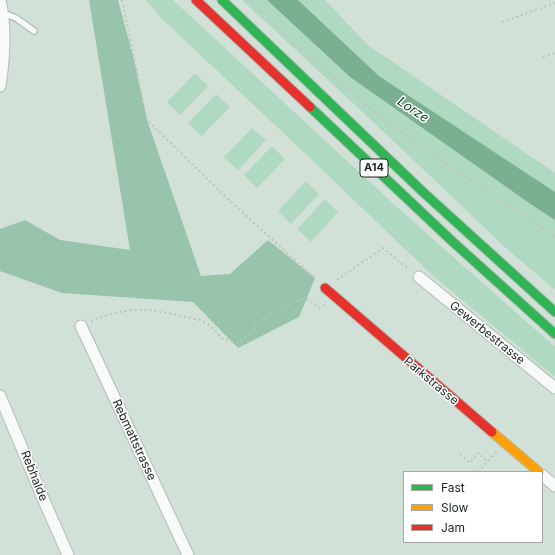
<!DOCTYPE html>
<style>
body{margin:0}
#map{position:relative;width:555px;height:555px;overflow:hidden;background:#d1e1d7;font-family:Inter,sans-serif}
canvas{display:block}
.legend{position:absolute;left:403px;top:471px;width:140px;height:72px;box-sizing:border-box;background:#fff;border:1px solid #a4a8a6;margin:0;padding:5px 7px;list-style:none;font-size:12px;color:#1c2620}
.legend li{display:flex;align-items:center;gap:8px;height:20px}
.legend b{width:20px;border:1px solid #a4a8a6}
</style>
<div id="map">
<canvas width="555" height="555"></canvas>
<ul class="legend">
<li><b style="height:5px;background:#30b455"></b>Fast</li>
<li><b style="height:5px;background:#ff9f0a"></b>Slow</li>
<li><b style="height:5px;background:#e5322d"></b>Jam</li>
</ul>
</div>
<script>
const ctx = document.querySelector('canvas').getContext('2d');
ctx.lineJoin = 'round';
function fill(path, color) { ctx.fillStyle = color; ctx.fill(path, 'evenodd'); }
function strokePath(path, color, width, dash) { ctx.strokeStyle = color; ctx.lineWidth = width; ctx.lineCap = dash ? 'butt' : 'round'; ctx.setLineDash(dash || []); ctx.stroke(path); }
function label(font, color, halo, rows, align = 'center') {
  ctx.font = font + ' Inter,sans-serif'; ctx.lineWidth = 3; ctx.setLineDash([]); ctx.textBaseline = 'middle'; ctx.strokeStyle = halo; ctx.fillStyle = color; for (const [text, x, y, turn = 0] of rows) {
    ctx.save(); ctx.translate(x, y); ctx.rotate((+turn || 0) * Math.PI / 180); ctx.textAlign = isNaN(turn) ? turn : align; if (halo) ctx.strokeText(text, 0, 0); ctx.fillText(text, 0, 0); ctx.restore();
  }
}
fill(new Path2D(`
 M 146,0 L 173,0 L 398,208 L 555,347 L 555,377 L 432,275 L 312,160 L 160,17 Z
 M 242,0 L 267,0 L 350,77 L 529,203 L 555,220 L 555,290 L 506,248 L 369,118 Z
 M 298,0 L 325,0 L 368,45 L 555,173 L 555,192 L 379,76 Z
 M 195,73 L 208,86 L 180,115 L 167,102 Z
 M 216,94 L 230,107 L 202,136 L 188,123 Z
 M 252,128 L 266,140 L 238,170 L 224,157 Z
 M 272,146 L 285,159 L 257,188 L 244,175 Z
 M 306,181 L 319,194 L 291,224 L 278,211 Z
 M 325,199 L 338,212 L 311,242 L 297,229 Z`), '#b0d9c1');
fill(new Path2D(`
 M 89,0 L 118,0 L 134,60 L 147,120 L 201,276 L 230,274 L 268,240 L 315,278 L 299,317 L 238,348 L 193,302 L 62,293 L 0,271 L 0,229 L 25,220 L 60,240 L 130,250 Z`), '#97c4aa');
fill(new Path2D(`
 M 267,0 L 298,0 L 379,76 L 555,192 L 555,220 L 529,203 L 350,77 Z`), '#7baf92');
const lane = new Path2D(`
 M 3,13 L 16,18 L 34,31`);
const street = new Path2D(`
 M 0,86 C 4,60 6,26 0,0
 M 419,277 L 555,388
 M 81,326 L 188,555
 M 0,396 L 45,503 L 68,555
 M 542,475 L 555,486`);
const fast = new Path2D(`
 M 222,0 L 423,192 L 555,312
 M 310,107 L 453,242 L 555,334`);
const slow = new Path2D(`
 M 492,432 L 539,472`);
const jam = new Path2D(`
 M 196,0 L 310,107
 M 325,288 L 492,432`);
strokePath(lane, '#b1bdb5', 8);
strokePath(street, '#b1bdb5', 13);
strokePath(fast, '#b1bdb5', 11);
strokePath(slow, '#b1bdb5', 11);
strokePath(jam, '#b1bdb5', 11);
strokePath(new Path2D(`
 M 122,0 L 147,120 L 231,202 L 316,279
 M 250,0 L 290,40 L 386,122 L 496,197 L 555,236
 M 502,22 L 555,3
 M 543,57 L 555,53
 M 337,280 L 383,248 L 410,270
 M 91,321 C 107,314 128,309 145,310 C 162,311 183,317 200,320 L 208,324 L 223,339 L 230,341 L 237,342 L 245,338 L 250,334 L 256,324 L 264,318 L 302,299 L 309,300 L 319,308 L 325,304
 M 460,454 L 470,463 L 478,453 L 487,461
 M 478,472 L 496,452`), '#bec3c0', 2, [2, 3]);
strokePath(lane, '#f8faf9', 5.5);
strokePath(street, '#f8faf9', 11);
strokePath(fast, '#30b455', 9);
strokePath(slow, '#ff9f0a', 9);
strokePath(jam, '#e5322d', 9);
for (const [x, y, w] of [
 [374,168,28]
]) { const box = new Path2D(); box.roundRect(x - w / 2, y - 9, w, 18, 3); ctx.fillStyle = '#fff'; ctx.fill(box); strokePath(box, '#1c2620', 1); }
label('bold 11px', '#1c2620', null, [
 ["A14",374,168]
]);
label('12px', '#1c2620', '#fff', [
 ["Gewerbestrasse",487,333,39],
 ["Parkstrasse",431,381,40],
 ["Rebmattstrasse",134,440,65],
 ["Rebhalde",34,476,68]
]);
label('italic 13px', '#043e24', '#fff', [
 ["Lorze",413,110,34]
]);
</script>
